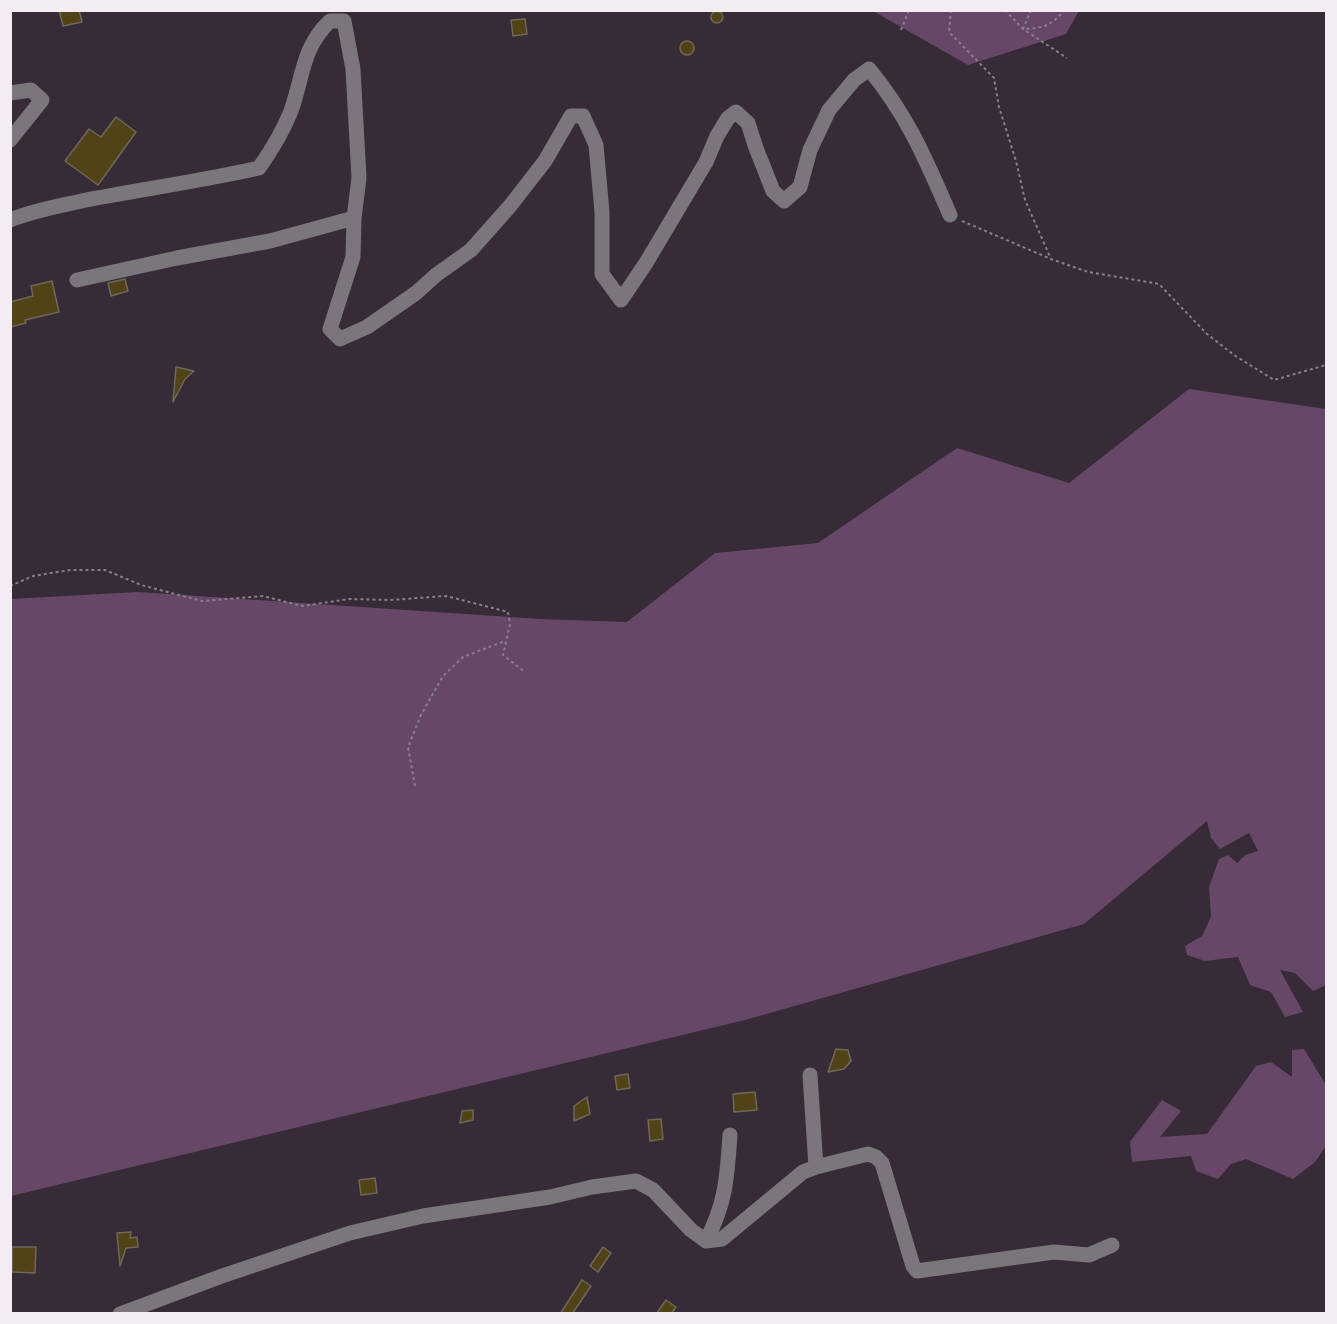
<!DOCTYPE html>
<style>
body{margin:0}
#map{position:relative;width:1337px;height:1324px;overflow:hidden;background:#362b36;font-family:Figtree,sans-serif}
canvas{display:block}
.frame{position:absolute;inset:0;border:12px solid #f3ecf3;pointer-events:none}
</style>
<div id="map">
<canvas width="1337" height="1324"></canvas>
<div class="frame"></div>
</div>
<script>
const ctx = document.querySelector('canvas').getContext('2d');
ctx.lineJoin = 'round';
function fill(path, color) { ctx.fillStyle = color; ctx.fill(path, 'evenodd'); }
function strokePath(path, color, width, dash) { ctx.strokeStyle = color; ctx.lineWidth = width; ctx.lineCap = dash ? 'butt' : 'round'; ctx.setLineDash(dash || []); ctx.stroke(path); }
fill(new Path2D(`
 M 873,11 L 1079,11 L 1066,34 L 968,65 Z
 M 1189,389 L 1326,409 L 1326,985 L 1313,991 L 1295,973 L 1280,970 L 1303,1012 L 1285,1017 L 1271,992 L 1250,985 L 1238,957 L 1205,961 L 1187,955 L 1185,946 L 1202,936 L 1211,917 L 1209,887 L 1219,859 L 1228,855 L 1237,863 L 1245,855 L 1258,851 L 1249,833 L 1220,849 L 1211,838 L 1207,821 L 1084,924 L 745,1020 L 11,1196 L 11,599 L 138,592 L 540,619 L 627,622 L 715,553 L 818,543 L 957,448 L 1069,483 Z
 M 1304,1049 L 1326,1085 L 1326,1146 L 1315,1162 L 1293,1179 L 1246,1159 L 1231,1164 L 1218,1179 L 1196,1171 L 1191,1156 L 1132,1162 L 1130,1142 L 1162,1100 L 1181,1111 L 1160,1137 L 1207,1134 L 1256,1066 L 1271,1062 L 1292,1077 L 1292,1050 Z`), '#674767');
const building = new Path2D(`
 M 59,10 L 79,10 L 82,22 L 63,26 Z
 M711 17a6 6 0 1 1 12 0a6 6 0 1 1-12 0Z
 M 525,19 L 527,34 L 513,36 L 511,20 Z
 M680 48a7 7 0 1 1 14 0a7 7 0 1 1-14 0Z
 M 116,117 L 136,132 L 98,185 L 65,161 L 89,129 L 101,137 Z
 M 125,279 L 128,291 L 111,296 L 108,283 Z
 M 52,281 L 59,312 L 25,320 L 26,323 L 10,327 L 10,302 L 33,296 L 31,286 Z
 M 176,367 L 194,371 L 185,379 L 173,402 Z
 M 836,1049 L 848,1050 L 851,1061 L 844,1069 L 828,1072 Z
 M 628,1074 L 630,1088 L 617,1090 L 615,1076 Z
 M 755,1092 L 757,1110 L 734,1112 L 733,1094 Z
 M 587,1097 L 590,1114 L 574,1121 L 574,1106 Z
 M 473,1110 L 473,1120 L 460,1123 L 462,1111 Z
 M 661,1119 L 663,1139 L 650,1141 L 648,1120 Z
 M 375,1178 L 377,1193 L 361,1195 L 359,1180 Z
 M 131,1232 L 130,1238 L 137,1237 L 138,1247 L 126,1248 L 120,1266 L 117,1233 Z
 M 12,1247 L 36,1247 L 35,1273 L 12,1272 Z
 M 603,1247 L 611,1253 L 598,1272 L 590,1266 Z
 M 582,1280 L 591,1286 L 572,1314 L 560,1314 Z
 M 666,1300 L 676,1307 L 671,1314 L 656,1314 Z`);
fill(building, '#524317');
strokePath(building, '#6e6859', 1.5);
strokePath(new Path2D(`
 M 951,10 L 949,32 L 994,78 L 999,107 L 1016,161 L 1025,200 L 1051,259
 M 1005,10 L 1023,29 L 1067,58
 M 1031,10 L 1023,29 C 1045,28 1050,26 1065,10
 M 901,30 L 909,10
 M 962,221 L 1051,259 L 1088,272 L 1159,284 L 1207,334 L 1234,355 L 1274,380 L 1326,365
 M 10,586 L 33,576 L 70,570 L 105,570 L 141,585 L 202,601 L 263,596 L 302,606 L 349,599 L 391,600 L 446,596 L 508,612 L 510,624 L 503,655 L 525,672
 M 415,786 L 408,747 L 421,715 L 443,676 L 463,657 L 505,641`), '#887f88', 2, [3, 3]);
strokePath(new Path2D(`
 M 10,93 L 31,90 L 42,100 L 10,140
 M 10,220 C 35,210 60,206 86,200 C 144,189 201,181 259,168 C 271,151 283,131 291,111 C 303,78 302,47 330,21 L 344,21 L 353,69 L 359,178 L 354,218 L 353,257 L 330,329 L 340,339 L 367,327 L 416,293 L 436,275 L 471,250 L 510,206 L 545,161 L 571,116 L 583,116 L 596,145 L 602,212 L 602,274 L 621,300 L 646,263 L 706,162 L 717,136 L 728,118 L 736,112 L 748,123 L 756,148 L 773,191 L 784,201 L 800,187 L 810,150 L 829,110 L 854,80 L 869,69 C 908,116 926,160 950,215
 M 77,280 L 177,258 L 270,241 L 354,218
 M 816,1167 L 868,1154 L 876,1157 L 882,1163 L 913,1266 L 917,1271 L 1054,1252 L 1089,1255 L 1112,1245
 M 706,1241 C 726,1203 727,1177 730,1135
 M 120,1314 L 222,1276 L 350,1233 L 423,1216 L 550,1197 L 592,1187 L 636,1181 L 653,1190 L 691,1230 L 706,1241 L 722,1239 L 803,1172 L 816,1167 L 810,1075`), '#7b767b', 15);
</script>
